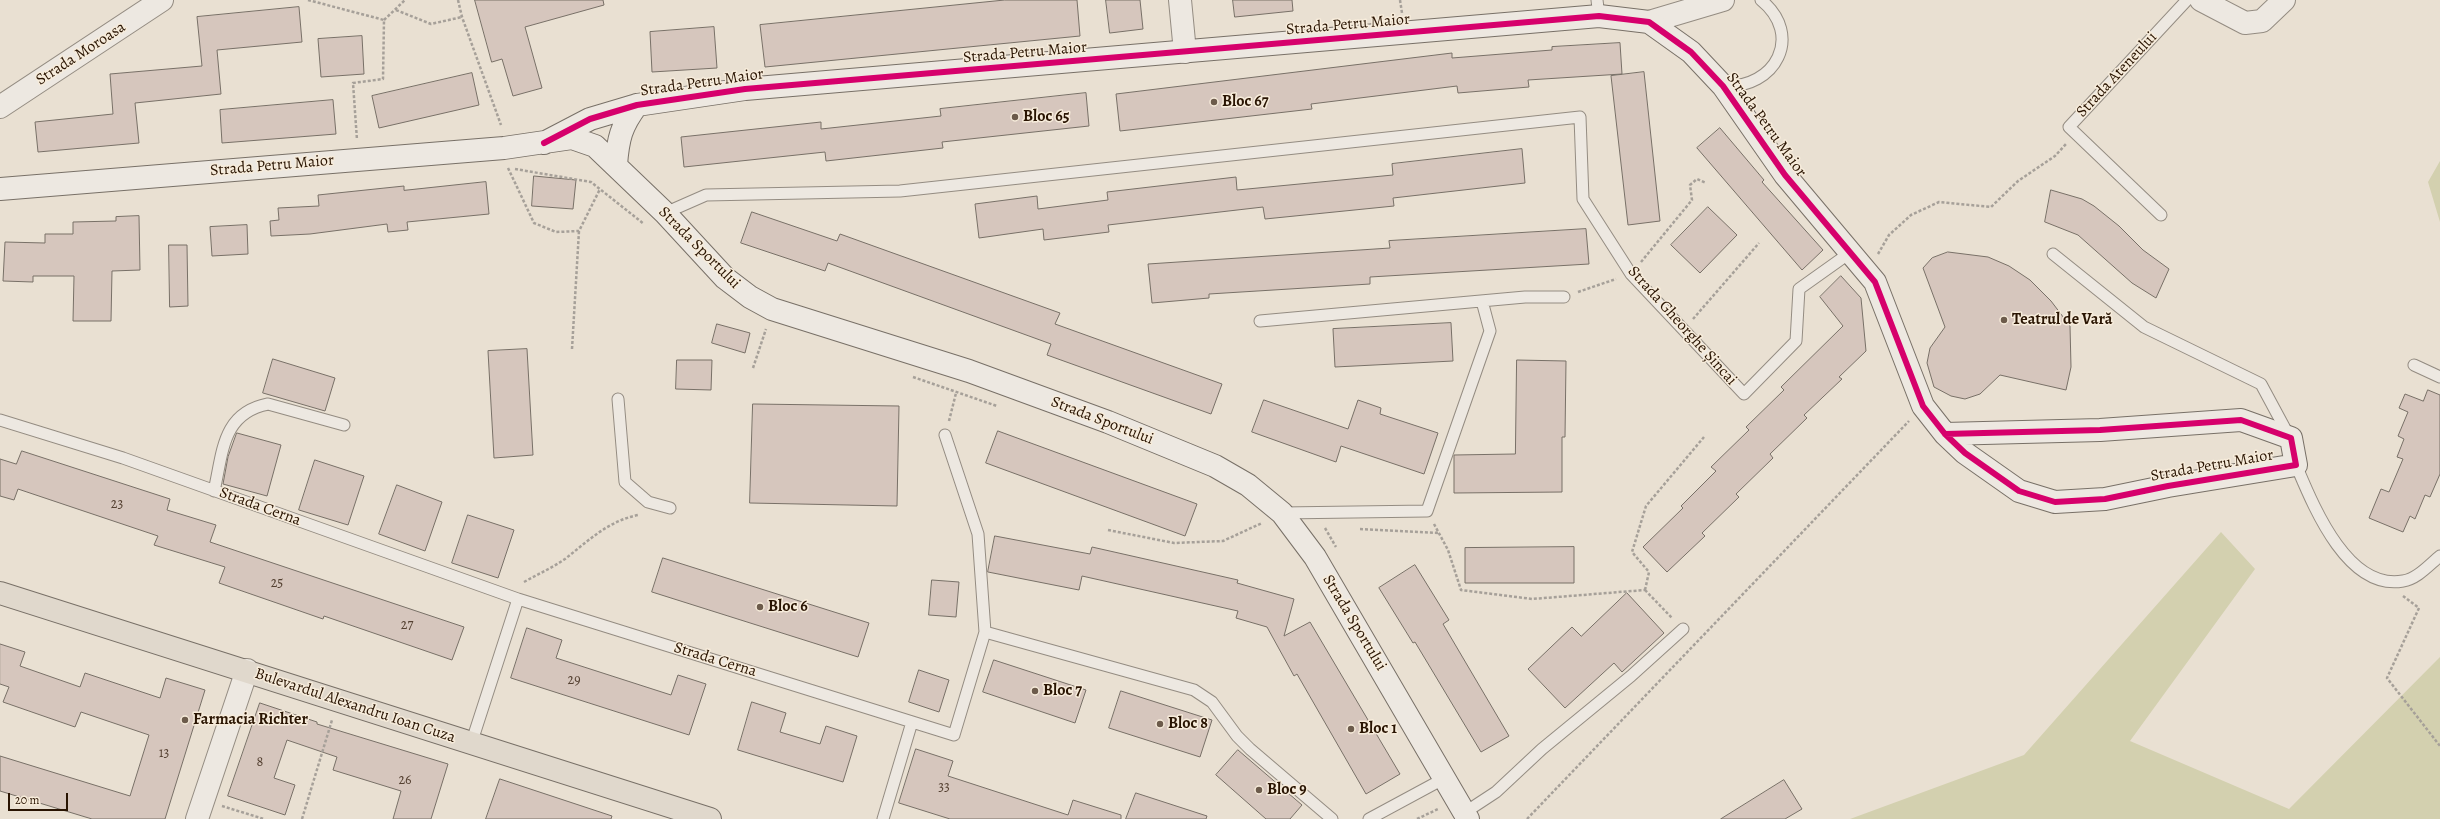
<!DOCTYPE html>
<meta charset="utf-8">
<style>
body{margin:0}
#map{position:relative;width:2440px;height:819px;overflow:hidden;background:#e9e0d2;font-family:Alegreya,serif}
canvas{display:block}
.scale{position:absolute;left:8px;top:793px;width:60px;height:18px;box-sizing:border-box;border:2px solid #291402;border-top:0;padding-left:5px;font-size:12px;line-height:14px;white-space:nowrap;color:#291402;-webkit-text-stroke:3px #f7ecdb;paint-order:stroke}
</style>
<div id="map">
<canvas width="2440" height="819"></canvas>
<div class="scale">20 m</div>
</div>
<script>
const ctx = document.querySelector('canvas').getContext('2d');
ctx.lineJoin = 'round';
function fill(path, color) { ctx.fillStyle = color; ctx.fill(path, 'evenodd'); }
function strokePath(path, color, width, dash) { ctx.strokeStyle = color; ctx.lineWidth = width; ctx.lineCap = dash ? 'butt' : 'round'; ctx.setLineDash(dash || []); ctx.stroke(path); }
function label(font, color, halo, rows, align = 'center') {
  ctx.font = font + ' Alegreya,serif'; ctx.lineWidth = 3; ctx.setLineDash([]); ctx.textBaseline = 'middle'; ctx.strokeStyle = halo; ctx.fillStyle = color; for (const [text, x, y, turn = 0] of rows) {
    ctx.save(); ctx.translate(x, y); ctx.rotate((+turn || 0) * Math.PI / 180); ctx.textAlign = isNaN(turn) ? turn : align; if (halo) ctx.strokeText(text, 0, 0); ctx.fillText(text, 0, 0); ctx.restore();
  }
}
fill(new Path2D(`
 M 2440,161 L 2440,222 L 2428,182 Z
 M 2221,532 L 2255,569 L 2130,741 L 2289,809 L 2440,657 L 2440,819 L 1850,819 L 2024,755 Z`), '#d3d0af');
const building = new Path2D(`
 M 475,0 L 603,0 L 604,5 L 525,27 L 542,88 L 513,96 L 502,59 L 492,62 Z
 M 1005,0 L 1077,0 L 1080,36 L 765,67 L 760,25 Z
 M 1106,0 L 1140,0 L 1143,29 L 1110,33 Z
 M 1233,0 L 1292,0 L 1293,11 L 1235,17 Z
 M 299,7 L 302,42 L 217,50 L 221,94 L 135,103 L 139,143 L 38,152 L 35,122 L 113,114 L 110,74 L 202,66 L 197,17 Z
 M 714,27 L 717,68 L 652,72 L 650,32 Z
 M 362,36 L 364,74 L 321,77 L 318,39 Z
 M 1620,43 L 1622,74 L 1528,80 L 1529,87 L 1458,93 L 1457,86 L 1311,104 L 1312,109 L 1120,131 L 1116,94 L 1452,53 L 1452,58 L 1552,50 L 1552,47 Z
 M 1644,72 L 1660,221 L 1628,225 L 1611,76 Z
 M 472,73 L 479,105 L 379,128 L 372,96 Z
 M 1086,93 L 1089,126 L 942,142 L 943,148 L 826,161 L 825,152 L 684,167 L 681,137 L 821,122 L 821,129 L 941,116 L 940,109 Z
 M 333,100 L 336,134 L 222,143 L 220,110 Z
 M 1720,128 L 1764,180 L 1762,182 L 1823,250 L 1802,270 L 1697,148 Z
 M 1522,149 L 1525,183 L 1393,198 L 1394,206 L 1265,219 L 1263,207 L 1108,225 L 1109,232 L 1044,240 L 1043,229 L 979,238 L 975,204 L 1037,196 L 1038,209 L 1108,200 L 1107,192 L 1236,177 L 1237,190 L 1393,175 L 1392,164 Z
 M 534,176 L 576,180 L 573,209 L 532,206 Z
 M 486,182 L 489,214 L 407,222 L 408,230 L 388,232 L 387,224 L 310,234 L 271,236 L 270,221 L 279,220 L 278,208 L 319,206 L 318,195 L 404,186 L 404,190 Z
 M 2051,190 L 2082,199 L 2094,206 L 2119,226 L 2143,250 L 2169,269 L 2156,298 L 2132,283 L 2078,235 L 2045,222 Z
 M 1708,207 L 1737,235 L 1700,273 L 1671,245 Z
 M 752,212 L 837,241 L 840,234 L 1060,313 L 1055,324 L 1222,384 L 1211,414 L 1047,355 L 1051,344 L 828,263 L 825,271 L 741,243 Z
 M 139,216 L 140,270 L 112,271 L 111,321 L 73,321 L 74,276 L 33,276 L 33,282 L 3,281 L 5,242 L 45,243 L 45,234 L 73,234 L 73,222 L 116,221 L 116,217 Z
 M 247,225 L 248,254 L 212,256 L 210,227 Z
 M 1586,229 L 1589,264 L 1370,277 L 1370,284 L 1209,294 L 1209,298 L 1152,303 L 1148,264 L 1390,248 L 1389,241 Z
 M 169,245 L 187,245 L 188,306 L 170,307 Z
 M 1948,252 L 1988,257 L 2009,266 L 2030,280 L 2051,301 L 2070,326 L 2071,367 L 2066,390 L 2000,375 L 1980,394 L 1965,399 L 1951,396 L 1934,387 L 1927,363 L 1930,348 L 1945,327 L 1923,268 L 1932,258 Z
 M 1841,276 L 1861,298 L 1866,351 L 1839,377 L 1842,379 L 1804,415 L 1807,418 L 1770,454 L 1773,458 L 1736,494 L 1739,497 L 1702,533 L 1705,536 L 1667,572 L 1643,547 L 1683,508 L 1681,506 L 1716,471 L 1711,467 L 1749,430 L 1746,427 L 1784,390 L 1781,387 L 1843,326 L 1820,297 Z
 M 1451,323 L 1453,361 L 1335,367 L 1333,329 Z
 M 717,324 L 750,333 L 745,353 L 712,343 Z
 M 527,349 L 533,455 L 494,458 L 488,351 Z
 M 273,359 L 335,378 L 325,411 L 263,393 Z
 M 677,360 L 712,360 L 711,390 L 676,389 Z
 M 1517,360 L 1566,361 L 1565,437 L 1562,437 L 1562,492 L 1454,493 L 1454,455 L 1515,454 Z
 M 2428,390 L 2440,395 L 2440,474 L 2430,497 L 2425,495 L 2415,519 L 2410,516 L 2403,532 L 2369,518 L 2381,489 L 2389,492 L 2403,459 L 2397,457 L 2404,439 L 2398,436 L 2408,412 L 2399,408 L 2405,394 L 2423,401 Z
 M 1264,400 L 1348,429 L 1358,400 L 1381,408 L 1380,414 L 1438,433 L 1424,474 L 1341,446 L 1336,462 L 1252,432 Z
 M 753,404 L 899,406 L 897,506 L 750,503 Z
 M 998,431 L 1197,504 L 1185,536 L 986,463 Z
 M 237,433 L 281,445 L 267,496 L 223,484 L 228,457 Z
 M 22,451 L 170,499 L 167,510 L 216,525 L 210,542 L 464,627 L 452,660 L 324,616 L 323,619 L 219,583 L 225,567 L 154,545 L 158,536 L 18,489 L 14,500 L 0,496 L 0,459 L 16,464 Z
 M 315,460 L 364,476 L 348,525 L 299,510 Z
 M 397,485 L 442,502 L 425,551 L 379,534 Z
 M 468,515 L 514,530 L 498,578 L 452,563 Z
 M 995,536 L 1090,554 L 1092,547 L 1238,580 L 1237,583 L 1294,599 L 1284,636 L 1310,622 L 1400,774 L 1366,794 L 1297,674 L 1294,676 L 1267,627 L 1236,618 L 1238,611 L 1082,576 L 1079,590 L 988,572 Z
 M 1574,547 L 1574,583 L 1465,583 L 1465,548 Z
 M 663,558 L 869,623 L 858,657 L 652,592 Z
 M 1415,565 L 1449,620 L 1443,624 L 1509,736 L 1481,752 L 1415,642 L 1413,643 L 1379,588 Z
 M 932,580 L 959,582 L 956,617 L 929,615 Z
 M 1627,593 L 1664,633 L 1622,672 L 1614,663 L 1565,708 L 1528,669 L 1572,627 L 1581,636 Z
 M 527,628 L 562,640 L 556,658 L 671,695 L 678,675 L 706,684 L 689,735 L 511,678 Z
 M 0,644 L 25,652 L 20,666 L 80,687 L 85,673 L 160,698 L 166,678 L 205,690 L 165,819 L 92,819 L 0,791 L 0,756 L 130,796 L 149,735 L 81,712 L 75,727 L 3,702 L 9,687 L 0,684 Z
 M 994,660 L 1086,690 L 1075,723 L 983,692 Z
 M 919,670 L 949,680 L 939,712 L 909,702 Z
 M 1121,691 L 1212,720 L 1200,757 L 1109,728 Z
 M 752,702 L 786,713 L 780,732 L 820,744 L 826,726 L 857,736 L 843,782 L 738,750 Z
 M 260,703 L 317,722 L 317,724 L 448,764 L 431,819 L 393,819 L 401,791 L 333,770 L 337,757 L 287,740 L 274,778 L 295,785 L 285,815 L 228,796 Z
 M 916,749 L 953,761 L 948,776 L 1068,815 L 1073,800 L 1121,815 L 1121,819 L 950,819 L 899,803 Z
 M 1238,750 L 1302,805 L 1290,819 L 1266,819 L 1216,775 Z
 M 500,779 L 612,816 L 611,819 L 486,819 Z
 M 1784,780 L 1802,809 L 1785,819 L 1721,819 Z
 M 1136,793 L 1207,816 L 1206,819 L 1126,819 Z`);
fill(building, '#d6c6bd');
strokePath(building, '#787067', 1);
const lane = new Path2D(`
 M 1597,0 L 1599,16
 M 1723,86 C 1776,89 1804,35 1761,0
 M 665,213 L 706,195 L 900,191 L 1580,117 L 1583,199 L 1631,274 L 1744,394 L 1796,341 L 1799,289 L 1851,252
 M 2161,215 L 2069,127 L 2187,0
 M 2053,254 L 2144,327 L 2261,384 L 2289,436
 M 1260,321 L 1525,297 L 1564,297
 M 2414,365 L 2440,377
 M 618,399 L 625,482 L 648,502 L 670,508
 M 0,420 L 123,458 L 518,599 L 954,735 L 985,632 L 978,534 L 945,435
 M 2296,465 C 2313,505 2347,591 2403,581 C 2417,579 2429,565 2440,556
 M 214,491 C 223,452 222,413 268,404 L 344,425
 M 1282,513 L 1427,511 L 1490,331 L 1482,301
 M 985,632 L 1194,690 L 1212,702 L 1237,736 L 1250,749 L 1332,819
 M 471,744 L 518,599
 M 1464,813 L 1496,792 L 1542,749 L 1631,676 L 1683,629
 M 883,819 L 912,722
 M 1369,819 L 1445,778`);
const street = new Path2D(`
 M 1180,0 L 1185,52
 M 2201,0 L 2245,23 L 2262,21 L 2284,0
 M 1649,22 L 1723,0
 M 0,107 L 162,0
 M 197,819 L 247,670`);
const secondary = new Path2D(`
 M 544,143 L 590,119 L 637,105 L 745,89 L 1599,16 L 1649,22 L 1691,52 L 1723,86 L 1785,175 L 1875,282 L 1923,406 L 1945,434 L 1965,453 L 2019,491 L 2055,502 L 2105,499 L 2168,486 L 2296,465 L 2291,438 L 2241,420 L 2100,430 L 1945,434
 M 616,165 C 618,139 621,126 637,105
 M 0,189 L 504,148 L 572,138 L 595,146 L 665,213 L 725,278 L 750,297 L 772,309 L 969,371 L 1108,422 L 1215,466 L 1248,485 L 1282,513 L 1315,557 L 1468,819`);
const primary = new Path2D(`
 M 0,593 L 710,819`);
strokePath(lane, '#948c82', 13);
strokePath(street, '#948c82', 24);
strokePath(secondary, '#787067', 24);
strokePath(primary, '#787067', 24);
strokePath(new Path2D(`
 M 308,0 L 384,20 L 383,79 L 353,83 L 357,140
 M 458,0 L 462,17 L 501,125
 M 1400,0 L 1402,13
 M 396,10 L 431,24 L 462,17
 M 384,20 L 405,0
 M 508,168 L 534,223 L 556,232 L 579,231 L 600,189
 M 515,169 L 591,182 L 644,224
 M 1878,254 L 1889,235 L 1911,215 L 1939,202 L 1991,207 L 2018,181 L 2055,156 L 2066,144
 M 1641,262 L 1692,200 L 1690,185 L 1697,179 L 1706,183
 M 1578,292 L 1616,279
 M 1693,319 L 1759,243
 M 572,349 L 579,231
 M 753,368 L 766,329
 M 913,377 L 997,406
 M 949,421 L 956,393
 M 1434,524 L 1448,550 L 1461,590 L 1532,599 L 1645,590
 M 1325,528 L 1336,547
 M 1360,529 L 1438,533
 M 1108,530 L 1174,543 L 1223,541 L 1262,523
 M 524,582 C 538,574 552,568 565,559 C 588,541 608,521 638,515
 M 1645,590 L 1649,572 L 1632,552 L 1646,506 L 1704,437
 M 1645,590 L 1672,618
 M 2403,596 L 2419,608 L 2387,678 L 2440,746
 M 222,806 L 264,819
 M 302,819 L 332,720
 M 1417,819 L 1438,809
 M 1527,819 L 1909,421`), '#a6a099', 2.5, [3, 2]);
strokePath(lane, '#ede8e1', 11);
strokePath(street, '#ede8e1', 22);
strokePath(secondary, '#ede8e1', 22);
strokePath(primary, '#e0d8cc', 22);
strokePath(new Path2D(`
 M 544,143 L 590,119 L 637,105 L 745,89 L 1599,16 L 1649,22 L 1691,52 L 1723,86 L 1785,175 L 1875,282 L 1923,406 L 1945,434 L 1965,453 L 2019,491 L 2055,502 L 2105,499 L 2168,486 L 2296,465 L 2291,438 L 2241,420 L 2100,430 L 1945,434`), '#d6006c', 6);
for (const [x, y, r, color] of [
 [1214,102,4,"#6c5b4b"],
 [1015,117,4,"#6c5b4b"],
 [2004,320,4,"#6c5b4b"],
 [760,607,4,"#6c5b4b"],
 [1035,691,4,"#6c5b4b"],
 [185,720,4,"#6c5b4b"],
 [1160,724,4,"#6c5b4b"],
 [1351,729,4,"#6c5b4b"],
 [1259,790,4,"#6c5b4b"]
]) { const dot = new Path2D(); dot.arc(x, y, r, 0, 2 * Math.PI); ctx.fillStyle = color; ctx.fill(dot); strokePath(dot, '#f7ecdb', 1.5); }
label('14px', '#544031', null, [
 ["23",117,505],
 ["25",277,584],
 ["27",407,626],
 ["29",574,681],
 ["13",164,754],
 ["8",260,763],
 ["26",405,781],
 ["33",944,788]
]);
label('16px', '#291402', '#f7ecdb', [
 ["Strada Petru Maior",1348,25,-5],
 ["Strada Petru Maior",1025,53,-5],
 ["Strada Moroasa",81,54,-33],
 ["Strada Ateneului",2117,75,-47],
 ["Strada Petru Maior",702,83,-8],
 ["Strada Petru Maior",1766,125,54],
 ["Strada Petru Maior",272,166,-5],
 ["Strada Sportului",699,248,45],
 ["Strada Gheorghe Șincai",1682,326,48],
 ["Strada Sportului",1102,421,21],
 ["Strada Petru Maior",2212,466,-10],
 ["Strada Cerna",260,507,20],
 ["Strada Sportului",1354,623,59],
 ["Strada Cerna",715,660,17],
 ["Bulevardul Alexandru Ioan Cuza",355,706,18]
]);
label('bold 16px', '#291402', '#f7ecdb', [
 ["Bloc 67",1222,102],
 ["Bloc 65",1023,117],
 ["Teatrul de Vară",2012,320],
 ["Bloc 6",768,607],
 ["Bloc 7",1043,691],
 ["Farmacia Richter",193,720],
 ["Bloc 8",1168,724],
 ["Bloc 1",1359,729],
 ["Bloc 9",1267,790]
], 'left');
</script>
